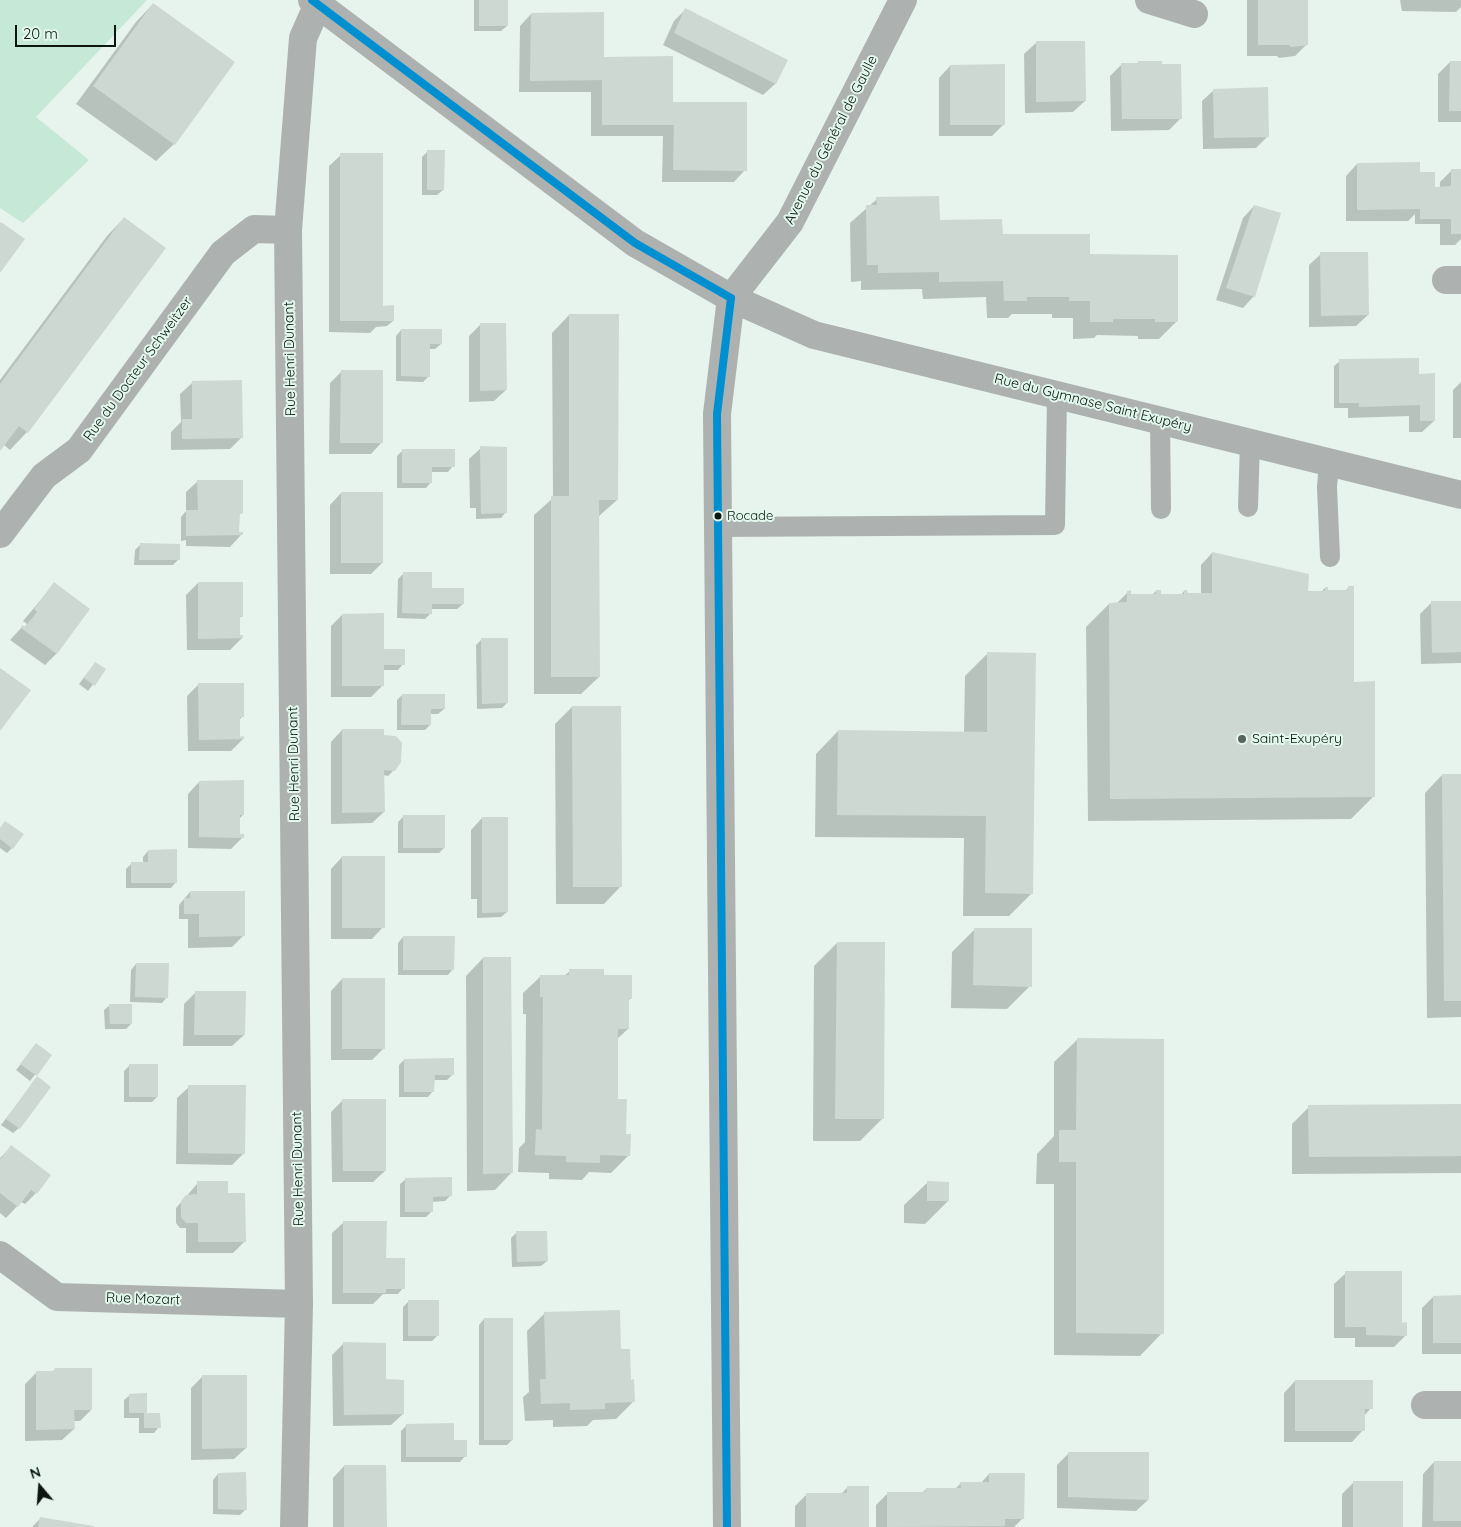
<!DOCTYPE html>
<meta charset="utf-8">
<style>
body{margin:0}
#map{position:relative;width:1461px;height:1527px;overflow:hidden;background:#e7f3ed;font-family:Quicksand,sans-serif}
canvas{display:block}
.north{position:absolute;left:15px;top:1462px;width:50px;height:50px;-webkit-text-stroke:4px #e2f8ed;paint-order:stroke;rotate:342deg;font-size:14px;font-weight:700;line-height:20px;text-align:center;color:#0d1511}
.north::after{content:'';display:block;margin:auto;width:18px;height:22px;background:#0d1511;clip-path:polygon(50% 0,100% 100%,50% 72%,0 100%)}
.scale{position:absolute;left:15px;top:25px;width:101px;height:22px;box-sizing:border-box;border:2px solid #0d1511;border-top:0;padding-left:6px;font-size:15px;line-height:18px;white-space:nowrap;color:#0d1511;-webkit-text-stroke:4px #e2f8ed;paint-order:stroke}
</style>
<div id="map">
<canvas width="1461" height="1527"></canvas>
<div class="north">N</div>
<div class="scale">20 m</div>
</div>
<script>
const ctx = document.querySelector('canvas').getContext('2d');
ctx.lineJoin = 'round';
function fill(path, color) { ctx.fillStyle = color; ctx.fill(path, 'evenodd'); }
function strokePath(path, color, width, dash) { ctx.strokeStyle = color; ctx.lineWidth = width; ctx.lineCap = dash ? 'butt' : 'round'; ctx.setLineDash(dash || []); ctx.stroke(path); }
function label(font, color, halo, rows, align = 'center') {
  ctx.font = font + ' Quicksand,sans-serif'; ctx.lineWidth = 4; ctx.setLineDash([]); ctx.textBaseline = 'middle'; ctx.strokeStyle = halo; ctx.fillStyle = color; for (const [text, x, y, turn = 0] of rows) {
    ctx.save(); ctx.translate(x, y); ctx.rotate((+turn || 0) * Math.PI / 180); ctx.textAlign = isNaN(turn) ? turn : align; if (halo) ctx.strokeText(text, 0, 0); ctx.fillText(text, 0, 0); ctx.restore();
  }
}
fill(new Path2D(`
 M 0,0 L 147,0 L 36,117 L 89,160 L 23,223 L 0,208 Z`), '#c5e8d7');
fill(new Path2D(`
 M 474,0 L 507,0 L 507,26 L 501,31 L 474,31 Z
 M 1247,0 L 1306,0 L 1307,44 L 1295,56 L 1279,58 L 1277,56 L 1247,56 Z
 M 1400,0 L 1461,0 L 1461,7 L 1456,12 L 1402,11 Z
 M 153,4 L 174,144 L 156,161 L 76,104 L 136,22 Z
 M 686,9 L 787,60 L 775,84 L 763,95 L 663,45 L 674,21 Z
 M 531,14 L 672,103 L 745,170 L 734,182 L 662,182 L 663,136 L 591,136 L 591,92 L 519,92 L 520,26 Z
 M 1036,43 L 1085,101 L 1073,112 L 1025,113 L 1024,54 Z
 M 1450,62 L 1461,62 L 1461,122 L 1438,122 L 1438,74 Z
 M 1121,65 L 1181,118 L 1169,130 L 1111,131 L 1110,76 Z
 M 950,66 L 1004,124 L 992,136 L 939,136 L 939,78 Z
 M 1214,90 L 1268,136 L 1256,148 L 1203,149 L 1202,101 Z
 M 427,152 L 443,190 L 437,195 L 422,195 L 422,157 Z
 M 341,155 L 382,307 L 393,321 L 387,326 L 376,327 L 370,333 L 329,332 L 329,166 Z
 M 1357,164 L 1419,173 L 1434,188 L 1440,188 L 1440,182 L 1452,170 L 1461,170 L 1461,239 L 1455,245 L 1440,245 L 1440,224 L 1415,224 L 1415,214 L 1408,221 L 1346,221 L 1346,176 Z
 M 877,199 L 938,221 L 1089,255 L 1176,322 L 1159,339 L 1138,339 L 1138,336 L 1097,335 L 1094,338 L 1073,339 L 1073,318 L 1052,318 L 1052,314 L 1012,314 L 1008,318 L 987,318 L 986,297 L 923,299 L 922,289 L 861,290 L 861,281 L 851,282 L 850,223 Z
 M 1254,206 L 1254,296 L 1243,308 L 1216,300 L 1243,218 Z
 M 124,218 L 27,432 L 10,450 L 3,444 L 0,449 L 0,380 L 107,236 Z
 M 1321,254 L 1368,315 L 1356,326 L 1309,327 L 1309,265 Z
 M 569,315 L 617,500 L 598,517 L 599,677 L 581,694 L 534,694 L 534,515 L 553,498 L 552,333 Z
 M 480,325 L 506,390 L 494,401 L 469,402 L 469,336 Z
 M 401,330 L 441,344 L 435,349 L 429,349 L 429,376 L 423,382 L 396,381 L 396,336 Z
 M 1340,361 L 1418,375 L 1434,421 L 1422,432 L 1409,432 L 1409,416 L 1348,418 L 1348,408 L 1334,408 L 1334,366 Z
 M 341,372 L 382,442 L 371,454 L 329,454 L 330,383 Z
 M 1461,382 L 1461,438 L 1453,438 L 1453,390 Z
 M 192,383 L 242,437 L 230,449 L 171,450 L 171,432 L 181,422 L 180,394 Z
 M 481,448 L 506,512 L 501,518 L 476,519 L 476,508 L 470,508 L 469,459 Z
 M 403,450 L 453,466 L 448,472 L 431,472 L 431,482 L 426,488 L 397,488 L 397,456 Z
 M 198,481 L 241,513 L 238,516 L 238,534 L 241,535 L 230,547 L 186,546 L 186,540 L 181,541 L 181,517 L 186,511 L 186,492 Z
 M 341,493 L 382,563 L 371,574 L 330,574 L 330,505 Z
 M 140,545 L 179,559 L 173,565 L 134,565 L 135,550 Z
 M 1212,553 L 1305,593 L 1321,592 L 1325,588 L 1327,592 L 1344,592 L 1349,587 L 1353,683 L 1374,796 L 1351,819 L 1088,821 L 1086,627 L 1109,604 L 1116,604 L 1128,592 L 1130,595 L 1152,595 L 1156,591 L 1160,595 L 1181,595 L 1184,591 L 1187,595 L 1201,595 L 1201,565 Z
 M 403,574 L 431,590 L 463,604 L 457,609 L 431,609 L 431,613 L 425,619 L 397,618 L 398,579 Z
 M 198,583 L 242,616 L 238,619 L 238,637 L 242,638 L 230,650 L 187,650 L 186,595 Z
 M 54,584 L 89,609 L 56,654 L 45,665 L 10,640 L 22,627 L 24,628 L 27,624 L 23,621 Z
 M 1432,602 L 1461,602 L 1461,663 L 1421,664 L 1420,614 Z
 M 342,615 L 383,652 L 403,664 L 398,670 L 383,670 L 383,685 L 371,697 L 331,697 L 331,626 Z
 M 482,639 L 507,703 L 502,708 L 477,709 L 476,645 Z
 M 988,653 L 1032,893 L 1009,916 L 963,916 L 964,838 L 815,837 L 816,754 L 838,731 L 964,733 L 965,676 Z
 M 95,663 L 104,670 L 88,691 L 79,684 Z
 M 199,684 L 243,716 L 239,720 L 239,738 L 243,739 L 231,751 L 188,751 L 187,696 Z
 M 402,695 L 444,709 L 438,714 L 430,714 L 430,725 L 425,730 L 397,730 L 397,700 Z
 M 572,707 L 621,886 L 604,904 L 556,904 L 555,724 Z
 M 342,730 L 383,738 L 394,770 L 388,776 L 383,775 L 384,812 L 372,823 L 331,824 L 331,742 Z
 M 1442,775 L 1461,775 L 1461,1017 L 1427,1018 L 1425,793 Z
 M 199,782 L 243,815 L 239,819 L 239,835 L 243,837 L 231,849 L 188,848 L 188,794 Z
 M 403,817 L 444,848 L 439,853 L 398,853 L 398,822 Z
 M 482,818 L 507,912 L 501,917 L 477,918 L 477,899 L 471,899 L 471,830 Z
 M 0,828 L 12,848 L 7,853 L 0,848 Z
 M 148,851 L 176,882 L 171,888 L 126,888 L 126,869 L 132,863 L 143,863 L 143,857 Z
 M 342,857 L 383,927 L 372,939 L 331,939 L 331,869 Z
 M 190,892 L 244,935 L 232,947 L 188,948 L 188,919 L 179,919 L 179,905 Z
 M 975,929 L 1030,986 L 1007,1009 L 951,1008 L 952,952 Z
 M 403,937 L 453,969 L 448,975 L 398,975 L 398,943 Z
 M 837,943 L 883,1118 L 860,1141 L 813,1141 L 814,966 Z
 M 483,958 L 512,1172 L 495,1190 L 467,1191 L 466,976 Z
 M 136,964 L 167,997 L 162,1003 L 130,1002 L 131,970 Z
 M 570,971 L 602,976 L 631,998 L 628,1001 L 628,1029 L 617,1039 L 617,1100 L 628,1156 L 611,1173 L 589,1172 L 582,1180 L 549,1179 L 549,1173 L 518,1172 L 519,1148 L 525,1142 L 526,1014 L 523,1014 L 523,993 L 541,976 L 564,976 Z
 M 342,979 L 384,1048 L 372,1060 L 331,1060 L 331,991 Z
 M 195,993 L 244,1035 L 232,1046 L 183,1046 L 184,1004 Z
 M 110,1005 L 131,1024 L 126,1029 L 105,1029 L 104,1010 Z
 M 1077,1040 L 1162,1333 L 1140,1356 L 1054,1355 L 1054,1184 L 1036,1184 L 1037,1154 L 1054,1136 L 1054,1062 Z
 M 36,1045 L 50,1056 L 30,1081 L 16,1070 Z
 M 404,1060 L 453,1074 L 447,1080 L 433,1080 L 433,1091 L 428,1097 L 399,1097 L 399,1065 Z
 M 129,1066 L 157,1097 L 152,1102 L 124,1102 L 124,1071 Z
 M 37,1078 L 19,1128 L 13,1133 L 1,1125 Z
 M 189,1087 L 244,1153 L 232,1165 L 176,1164 L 177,1098 Z
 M 343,1100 L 385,1171 L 373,1182 L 332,1182 L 331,1112 Z
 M 1461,1105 L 1461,1173 L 1292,1174 L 1292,1124 L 1309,1107 Z
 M 11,1147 L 36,1193 L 25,1204 L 21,1202 L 6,1218 L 0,1213 L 0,1158 Z
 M 406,1179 L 450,1196 L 445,1201 L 432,1202 L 432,1211 L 426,1217 L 400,1217 L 400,1184 Z
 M 198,1183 L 227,1195 L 245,1241 L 233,1253 L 186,1253 L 186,1228 L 180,1228 L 176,1223 L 176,1208 Z
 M 927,1183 L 948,1201 L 925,1224 L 904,1223 L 904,1205 Z
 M 344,1222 L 385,1261 L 403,1288 L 398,1294 L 383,1294 L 373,1304 L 332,1304 L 332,1233 Z
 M 517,1232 L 547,1261 L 541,1266 L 512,1267 L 511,1238 Z
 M 1346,1273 L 1401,1324 L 1406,1335 L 1394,1347 L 1355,1347 L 1355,1338 L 1334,1338 L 1334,1284 Z
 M 1433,1297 L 1461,1297 L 1461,1354 L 1422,1354 L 1422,1308 Z
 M 408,1302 L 437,1336 L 432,1341 L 403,1341 L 403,1307 Z
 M 544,1314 L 620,1350 L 634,1401 L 616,1419 L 593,1420 L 587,1426 L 553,1427 L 553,1420 L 525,1421 L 523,1397 L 529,1392 L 527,1331 Z
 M 484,1319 L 512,1440 L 507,1445 L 479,1445 L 479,1325 Z
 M 344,1343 L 384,1380 L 403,1414 L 391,1425 L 333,1426 L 332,1355 Z
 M 55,1369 L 91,1410 L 80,1421 L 74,1421 L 74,1429 L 62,1440 L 25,1441 L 25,1384 L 36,1373 L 52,1372 Z
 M 202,1377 L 246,1448 L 234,1459 L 191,1460 L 191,1388 Z
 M 1295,1381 L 1371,1408 L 1364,1416 L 1363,1430 L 1352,1442 L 1284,1442 L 1284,1393 Z
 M 130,1395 L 159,1427 L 154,1433 L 139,1433 L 139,1418 L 124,1418 L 124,1400 Z
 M 407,1425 L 453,1441 L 465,1456 L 460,1462 L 401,1462 L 401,1431 Z
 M 1069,1453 L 1148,1500 L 1136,1511 L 1057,1508 L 1057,1465 Z
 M 1434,1462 L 1461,1463 L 1461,1527 L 1422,1527 L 1423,1474 Z
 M 344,1466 L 385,1527 L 333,1527 L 333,1478 Z
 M 218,1474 L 246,1509 L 240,1515 L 213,1514 L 213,1480 Z
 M 989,1474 L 1023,1518 L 1014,1527 L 876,1527 L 876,1505 L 887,1494 L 921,1494 L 926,1489 L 955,1489 L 961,1483 L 981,1483 Z
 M 1354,1482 L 1402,1527 L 1342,1527 L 1342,1494 Z
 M 848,1487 L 868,1527 L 795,1527 L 795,1506 L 807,1494 L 840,1495 Z
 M 41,1518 L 92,1527 L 32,1527 Z`), '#0003');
fill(new Path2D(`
 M 479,0 L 508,0 L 508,26 L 479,26 Z
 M 1258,0 L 1308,0 L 1308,45 L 1291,47 L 1289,45 L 1258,45 Z
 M 153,3 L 235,62 L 175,145 L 93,86 Z
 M 685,8 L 788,60 L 776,84 L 674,33 Z
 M 604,12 L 604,57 L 673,56 L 673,102 L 747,102 L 747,171 L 673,170 L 674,125 L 602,125 L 602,80 L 530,81 L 531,13 Z
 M 1036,41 L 1085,41 L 1086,101 L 1036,102 Z
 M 1138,61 L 1162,61 L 1162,64 L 1181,64 L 1182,119 L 1122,119 L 1121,63 L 1138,63 Z
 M 1450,61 L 1461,61 L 1461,111 L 1449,111 Z
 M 1005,64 L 1005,125 L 950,125 L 950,65 Z
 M 1268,87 L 1269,137 L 1214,138 L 1213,89 Z
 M 427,150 L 445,150 L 444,190 L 427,190 Z
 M 340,153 L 383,153 L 383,306 L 394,305 L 394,321 L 340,321 Z
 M 1420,162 L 1420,172 L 1435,172 L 1435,187 L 1451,186 L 1451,169 L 1461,169 L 1461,234 L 1451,234 L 1451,219 L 1420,219 L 1420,209 L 1357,210 L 1357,163 Z
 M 939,196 L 940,220 L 1002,219 L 1003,234 L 1090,234 L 1090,254 L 1178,255 L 1178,322 L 1155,322 L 1155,319 L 1113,319 L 1113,322 L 1090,322 L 1090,301 L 1069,301 L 1069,297 L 1027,297 L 1027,301 L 1004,301 L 1003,281 L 939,282 L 939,272 L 878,273 L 878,265 L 867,265 L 866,205 L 877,205 L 876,197 Z
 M 1254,205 L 1281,213 L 1255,297 L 1226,288 Z
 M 124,217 L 166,248 L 28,433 L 19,426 L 0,451 L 0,384 Z
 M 1,222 L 25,239 L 0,273 L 0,223 Z
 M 1320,252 L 1368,252 L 1369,315 L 1321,316 Z
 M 569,314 L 619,314 L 618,500 L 599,500 L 600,677 L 551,677 L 551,496 L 569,496 Z
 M 480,323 L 506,323 L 507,390 L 480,391 Z
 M 401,329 L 442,329 L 442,344 L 430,344 L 430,377 L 401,376 Z
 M 1419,358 L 1419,374 L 1435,373 L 1435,421 L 1420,421 L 1420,405 L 1359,407 L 1359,403 L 1339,403 L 1339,359 Z
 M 341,370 L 383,370 L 383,443 L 340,443 Z
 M 242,380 L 243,438 L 182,439 L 182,419 L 192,419 L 192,381 Z
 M 480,446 L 507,447 L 507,513 L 481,514 Z
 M 402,449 L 455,449 L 455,467 L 432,467 L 432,483 L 402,483 Z
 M 197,480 L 243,480 L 243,514 L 240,513 L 239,532 L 243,532 L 243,535 L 186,536 L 186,510 L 198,510 Z
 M 341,492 L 383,492 L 383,563 L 341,563 Z
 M 140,543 L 180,544 L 180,560 L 139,560 Z
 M 1212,552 L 1309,574 L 1308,591 L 1325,591 L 1325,587 L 1328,587 L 1328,590 L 1348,590 L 1348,586 L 1354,586 L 1354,682 L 1375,681 L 1375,797 L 1110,799 L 1109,603 L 1127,602 L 1127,591 L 1131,590 L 1131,594 L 1156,594 L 1156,590 L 1161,590 L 1161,594 L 1184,594 L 1184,590 L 1187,590 L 1188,593 L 1212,593 Z
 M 403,572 L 432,572 L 432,588 L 464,588 L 464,604 L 432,604 L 432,614 L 402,613 Z
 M 54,582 L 90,609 L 57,654 L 21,628 L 22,625 L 25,627 L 37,612 L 34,609 Z
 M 198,582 L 243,582 L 243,617 L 240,616 L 240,635 L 243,635 L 243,638 L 198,639 Z
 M 1431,601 L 1461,601 L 1461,652 L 1432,653 Z
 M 384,613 L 384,649 L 405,649 L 405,665 L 384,665 L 384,686 L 342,686 L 342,614 Z
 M 481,638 L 508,638 L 508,703 L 482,704 Z
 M 987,652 L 1036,653 L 1033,894 L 985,893 L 986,816 L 837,815 L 838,730 L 987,732 Z
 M 95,662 L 106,669 L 95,686 L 84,678 Z
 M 0,668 L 31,690 L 0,731 Z
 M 198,683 L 244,683 L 244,717 L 240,717 L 240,737 L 244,736 L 244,739 L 199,740 Z
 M 402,694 L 445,694 L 445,709 L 431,709 L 431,725 L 401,725 Z
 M 572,706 L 621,706 L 622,887 L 573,887 Z
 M 342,729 L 384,729 L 384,735 L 396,736 L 402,743 L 401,762 L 395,771 L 384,770 L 385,812 L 342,813 Z
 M 1442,774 L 1461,774 L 1461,1001 L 1444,1001 Z
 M 244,780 L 244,815 L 240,815 L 240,834 L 244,834 L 244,838 L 199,837 L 199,781 Z
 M 403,815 L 445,815 L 445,848 L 403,848 Z
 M 482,817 L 508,817 L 508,912 L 482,913 Z
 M 5,821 L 24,834 L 13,849 L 0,839 L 0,828 Z
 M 177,849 L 177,883 L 131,883 L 131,862 L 148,862 L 148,850 Z
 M 342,856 L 385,856 L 385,928 L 342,928 Z
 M 190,891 L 245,891 L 245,936 L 199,937 L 199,914 L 184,914 L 184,898 L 190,898 Z
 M 974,928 L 1032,928 L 1032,987 L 973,985 Z
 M 403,936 L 455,936 L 454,970 L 403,970 Z
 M 837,942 L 885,942 L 884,1119 L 835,1119 Z
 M 483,957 L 511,957 L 513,1173 L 483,1174 Z
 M 136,963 L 169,963 L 168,998 L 135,997 Z
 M 569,969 L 604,969 L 604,975 L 632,975 L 632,999 L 629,998 L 629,1029 L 618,1029 L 618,1099 L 627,1099 L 626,1134 L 631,1134 L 630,1156 L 600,1155 L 600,1163 L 566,1162 L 566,1156 L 535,1155 L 536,1129 L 542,1130 L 543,997 L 540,997 L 540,975 L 569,975 Z
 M 342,978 L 385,978 L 385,1049 L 342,1049 Z
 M 195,991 L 246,991 L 245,1035 L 194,1035 Z
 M 109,1004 L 132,1004 L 132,1024 L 110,1024 Z
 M 1077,1038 L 1164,1039 L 1164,1334 L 1076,1333 L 1076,1162 L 1059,1162 L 1059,1130 L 1076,1130 Z
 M 36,1043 L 52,1055 L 37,1076 L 20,1064 Z
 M 454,1058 L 454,1075 L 435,1075 L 434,1092 L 404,1092 L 404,1059 Z
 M 129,1064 L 158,1064 L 158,1097 L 129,1097 Z
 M 37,1076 L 51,1087 L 20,1129 L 6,1119 Z
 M 188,1085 L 246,1085 L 245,1154 L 188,1153 Z
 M 342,1099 L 386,1099 L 386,1171 L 343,1171 Z
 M 1461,1104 L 1461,1156 L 1309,1157 L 1308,1105 Z
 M 11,1145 L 51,1175 L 37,1194 L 31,1190 L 18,1207 L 0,1193 L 0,1160 Z
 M 452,1177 L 452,1196 L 433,1197 L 433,1212 L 405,1212 L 405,1178 Z
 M 197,1181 L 228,1181 L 228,1193 L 245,1193 L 246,1242 L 198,1242 L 198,1223 L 186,1223 L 181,1217 L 181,1201 L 186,1195 L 197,1194 Z
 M 927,1181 L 949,1182 L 949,1201 L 927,1201 Z
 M 343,1221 L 387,1221 L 386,1258 L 405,1258 L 405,1289 L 386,1289 L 386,1293 L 343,1293 Z
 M 516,1231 L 547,1231 L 548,1261 L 517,1262 Z
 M 1345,1271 L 1402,1271 L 1402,1323 L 1407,1322 L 1407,1336 L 1366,1335 L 1366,1327 L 1345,1327 Z
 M 1461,1295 L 1461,1343 L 1433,1343 L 1433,1296 Z
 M 408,1300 L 439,1300 L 439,1336 L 408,1336 Z
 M 620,1310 L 621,1349 L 630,1349 L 631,1380 L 634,1379 L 635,1402 L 605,1403 L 605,1409 L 570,1410 L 570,1403 L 541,1404 L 540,1379 L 546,1379 L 544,1312 Z
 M 484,1318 L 513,1318 L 513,1440 L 484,1440 Z
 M 343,1342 L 386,1343 L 386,1379 L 404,1380 L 404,1414 L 344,1415 Z
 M 55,1368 L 92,1368 L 92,1410 L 74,1410 L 75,1429 L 36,1430 L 36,1371 L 54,1371 Z
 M 202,1375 L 247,1375 L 247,1448 L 202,1449 Z
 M 1295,1380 L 1373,1380 L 1373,1409 L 1365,1409 L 1365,1431 L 1295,1431 Z
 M 147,1393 L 147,1413 L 160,1413 L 161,1428 L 144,1428 L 144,1413 L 129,1413 L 129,1394 Z
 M 454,1423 L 454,1440 L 467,1440 L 467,1457 L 406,1457 L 406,1424 Z
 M 1068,1452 L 1149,1452 L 1149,1500 L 1068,1497 Z
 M 1434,1461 L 1461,1461 L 1461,1521 L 1433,1521 Z
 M 344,1465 L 386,1465 L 387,1527 L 344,1527 Z
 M 246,1472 L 247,1510 L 218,1509 L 218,1473 Z
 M 989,1473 L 1025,1473 L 1024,1519 L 1005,1519 L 1005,1526 L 887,1527 L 887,1492 L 925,1492 L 926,1488 L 961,1488 L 960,1482 L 989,1482 Z
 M 1353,1481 L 1403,1481 L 1403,1527 L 1353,1527 Z
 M 847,1486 L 869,1486 L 869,1527 L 806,1527 L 806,1493 L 847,1493 Z
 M 40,1517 L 94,1526 L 94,1527 L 38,1527 Z`), '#ced8d3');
strokePath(new Path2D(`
 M 1160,419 L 1161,509
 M 1329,462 L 1327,487 L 1330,557
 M 1248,507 L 1250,442
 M 718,527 L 1055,525 L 1057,395`), '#adb2b1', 20);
strokePath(new Path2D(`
 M 312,0 L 635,243 L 731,298 L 814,335 L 1461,495
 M 1149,0 L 1194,14
 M 1446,280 L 1461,280
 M 0,534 L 44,476 L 79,450 L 223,253 L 254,229 L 288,230
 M 0,1255 L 57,1297 L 299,1304
 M 1425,1405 L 1461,1405
 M 294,1527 L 299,1304 L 288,230 L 303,38 L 318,4
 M 727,1527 L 717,414 L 731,298 L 790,222 L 903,0`), '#adb2b1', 28);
strokePath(new Path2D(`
 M 312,0 L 635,243 L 731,298
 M 727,1527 L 717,414 L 731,298`), '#008fd0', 8);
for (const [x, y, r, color] of [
 [718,516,4.5,"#0d1511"],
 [1242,739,5,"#59635e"]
]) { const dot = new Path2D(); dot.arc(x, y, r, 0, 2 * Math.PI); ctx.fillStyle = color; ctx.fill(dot); strokePath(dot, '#e2f8ed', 2); }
label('13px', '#0d1511', '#e2f8ed', [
 ["Rocade",727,516]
], 'left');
label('14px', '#0d1511', '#e2f8ed', [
 ["Avenue du Général de Gaulle",831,140,-63],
 ["Rue Henri Dunant",290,359,-91],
 ["Rue du Docteur Schweitzer",138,369,-54],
 ["Rue du Gymnase Saint Exupéry",1093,403,14],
 ["Rue Henri Dunant",294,764,-91],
 ["Rue Henri Dunant",298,1169,-91],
 ["Rue Mozart",143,1299,2]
]);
label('14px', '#0d1511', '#e2f8ed', [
 ["Saint-Exupéry",1252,739]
], 'left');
</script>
